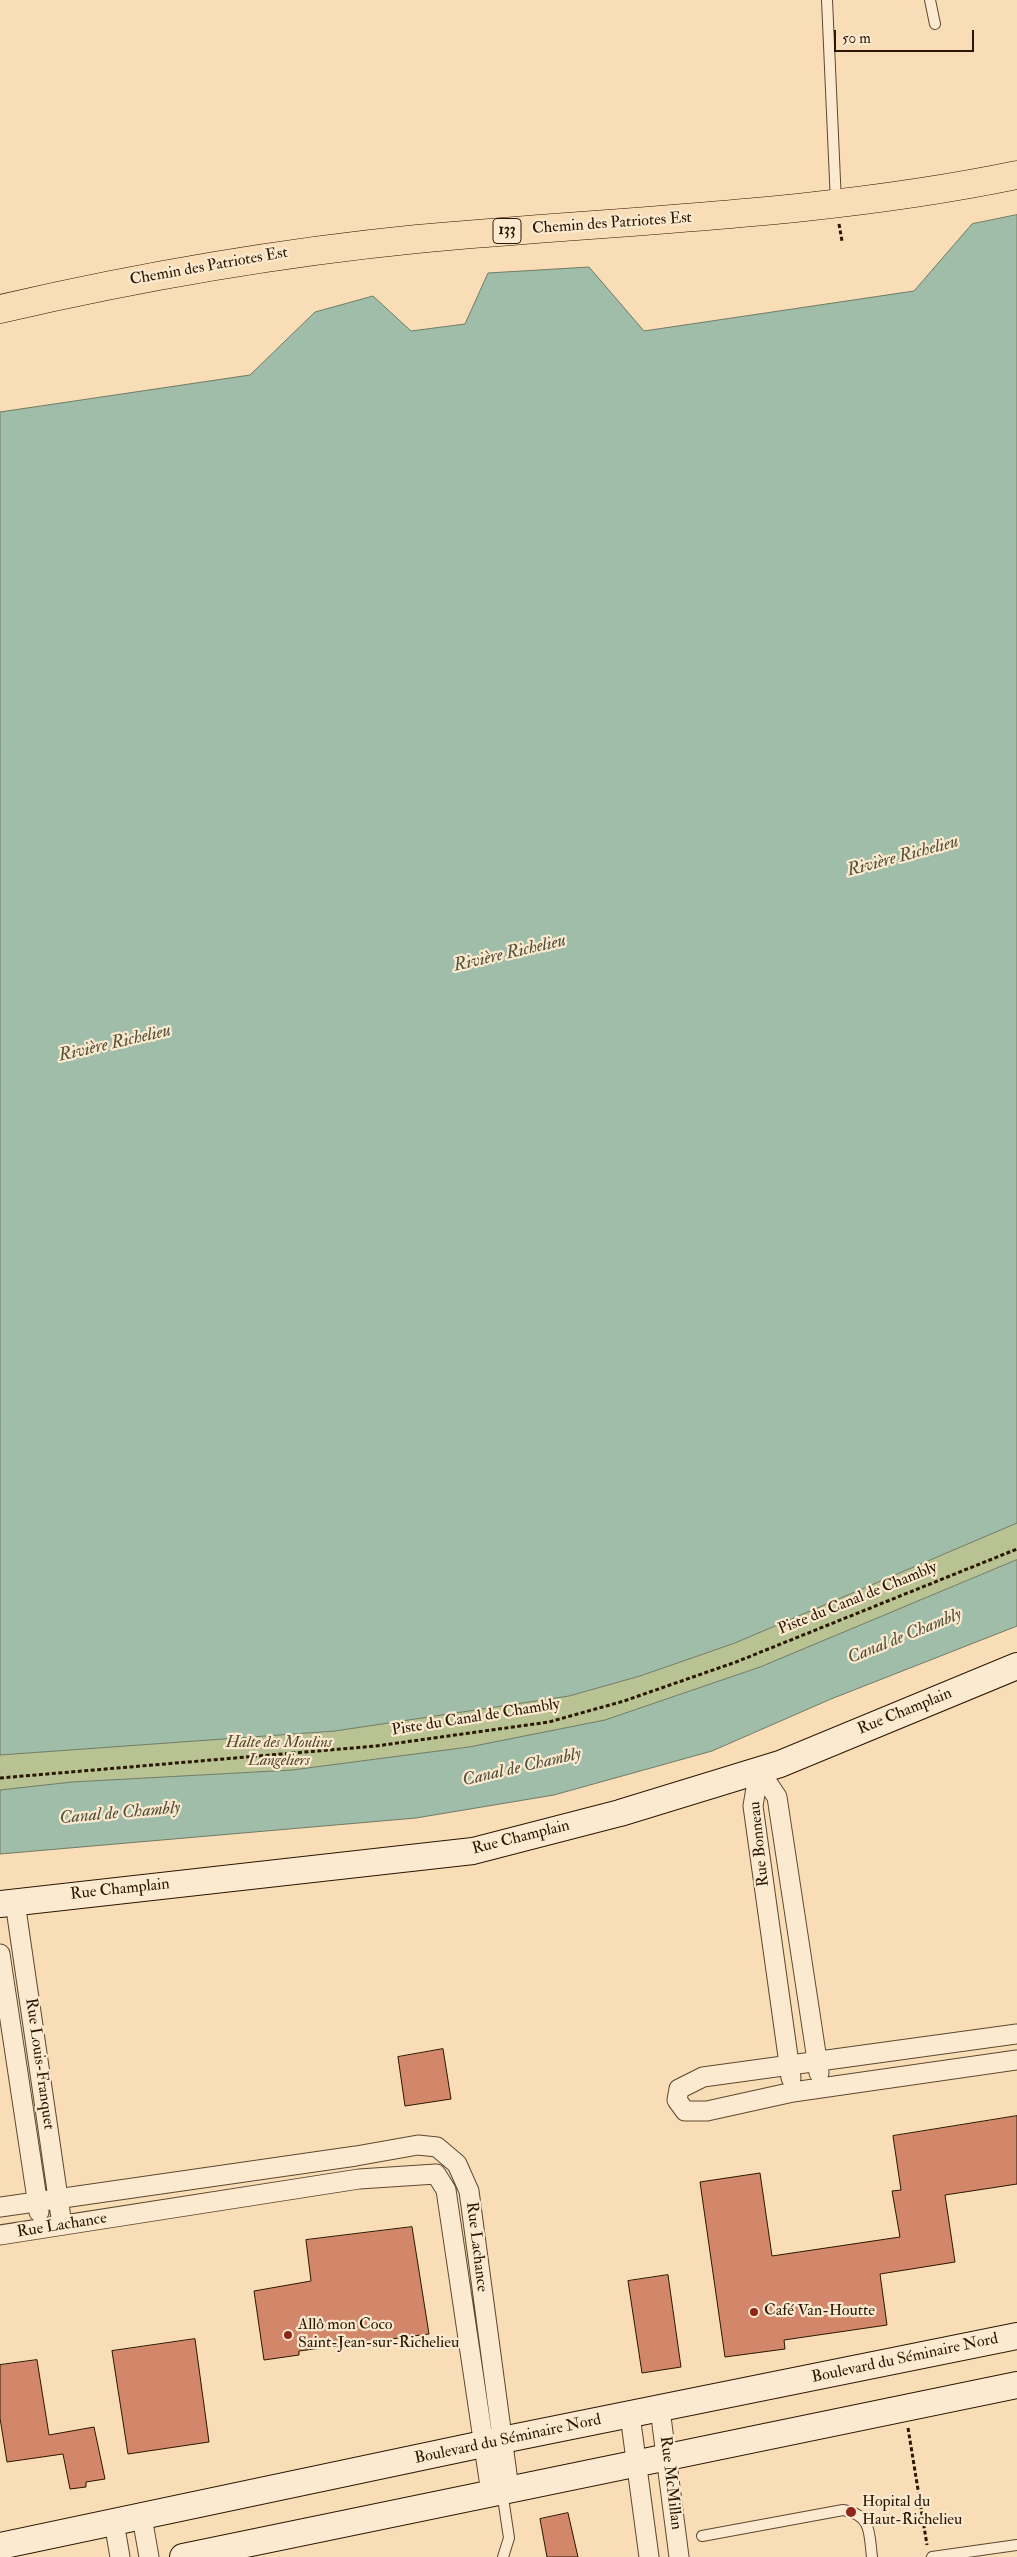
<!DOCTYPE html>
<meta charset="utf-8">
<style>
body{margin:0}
#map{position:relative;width:1017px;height:2557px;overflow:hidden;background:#f9ddb6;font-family:"IM FELL Double Pica",serif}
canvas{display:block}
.scale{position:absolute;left:834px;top:30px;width:140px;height:22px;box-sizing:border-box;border:2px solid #2a1700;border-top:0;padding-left:6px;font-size:15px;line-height:18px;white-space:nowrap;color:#2a1700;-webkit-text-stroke:4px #fbe9d0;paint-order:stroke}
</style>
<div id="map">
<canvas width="1017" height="2557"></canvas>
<div class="scale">50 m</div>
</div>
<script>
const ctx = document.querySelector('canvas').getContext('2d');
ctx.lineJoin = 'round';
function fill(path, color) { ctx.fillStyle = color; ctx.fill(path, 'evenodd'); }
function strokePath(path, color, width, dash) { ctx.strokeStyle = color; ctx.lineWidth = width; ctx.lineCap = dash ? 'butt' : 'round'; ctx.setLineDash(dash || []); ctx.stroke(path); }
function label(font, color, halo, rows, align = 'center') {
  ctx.font = font + ' "IM FELL Double Pica",serif'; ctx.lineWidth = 4.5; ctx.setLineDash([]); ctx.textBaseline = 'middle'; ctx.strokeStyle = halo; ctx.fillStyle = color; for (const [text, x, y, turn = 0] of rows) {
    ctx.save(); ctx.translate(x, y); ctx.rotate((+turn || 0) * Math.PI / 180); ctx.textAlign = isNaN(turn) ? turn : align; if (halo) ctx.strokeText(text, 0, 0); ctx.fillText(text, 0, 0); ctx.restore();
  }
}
fill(new Path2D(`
 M 1017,1523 L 1017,1560 L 760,1667 L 605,1720 L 469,1747 L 292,1770 L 72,1782 L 0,1790 L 0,1755 L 335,1731 L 569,1696 L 640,1676 L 735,1643 Z`), '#b9c292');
const water = new Path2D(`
 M 1017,215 L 1017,1523 L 735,1643 L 640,1676 L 569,1696 L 335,1731 L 0,1755 L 0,412 L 250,375 L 315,312 L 373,296 L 411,331 L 465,324 L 488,273 L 589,267 L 644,331 L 914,291 L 972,224 Z
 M 1017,1560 L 1017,1626 L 831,1699 L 712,1751 L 554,1795 L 416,1818 L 0,1854 L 0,1790 L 72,1782 L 292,1770 L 469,1747 L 605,1720 L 760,1667 Z`);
fill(water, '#9fbda8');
strokePath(water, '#707b65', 1);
const building = new Path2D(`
 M 443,2049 L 451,2099 L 405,2106 L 398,2057 Z
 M 1017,2116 L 1017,2184 L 945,2195 L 955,2262 L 880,2274 L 887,2325 L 784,2340 L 785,2349 L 725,2357 L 700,2182 L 760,2173 L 772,2256 L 900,2237 L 892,2191 L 901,2190 L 893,2136 Z
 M 412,2227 L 429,2334 L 299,2351 L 299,2355 L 264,2360 L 254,2291 L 311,2281 L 306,2240 Z
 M 668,2275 L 681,2367 L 642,2373 L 628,2281 Z
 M 195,2339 L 209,2442 L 128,2454 L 112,2351 Z
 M 37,2360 L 49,2435 L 94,2427 L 105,2479 L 86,2482 L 86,2487 L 70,2489 L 63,2454 L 7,2462 L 0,2418 L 0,2365 Z
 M 568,2513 L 578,2557 L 547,2557 L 540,2519 Z`);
fill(building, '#d2876a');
strokePath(building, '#2a1700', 1);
const lane = new Path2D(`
 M 827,0 L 836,203
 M 930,0 L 935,24
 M 502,2491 L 509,2538 L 503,2557
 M 702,2536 L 843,2510 C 872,2515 869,2533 872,2557
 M 932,2557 L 1017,2545`);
const street = new Path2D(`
 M 759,1770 L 777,1797 L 819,2073
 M 759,1770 L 753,1806 L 791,2078
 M 15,1902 L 62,2225
 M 0,1954 L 39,2212
 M 1017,2034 L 703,2077 L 679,2089 L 677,2100 L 685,2111 L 707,2111 L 793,2092 L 1017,2060
 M 0,2207 L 356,2156 L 418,2145 L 437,2147 L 457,2164 L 469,2191 L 509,2489
 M 0,2235 L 359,2179 L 436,2174 L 446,2190 L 491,2493
 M 660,2409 L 679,2557
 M 630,2415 L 649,2557
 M 142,2517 L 149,2557
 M 114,2522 L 120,2557`);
const secondary = new Path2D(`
 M 0,1904 L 473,1851 L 620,1813 L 780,1764 L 1017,1666
 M 0,2546 L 502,2440 L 1017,2336
 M 183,2557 L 1017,2385`);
const primary = new Path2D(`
 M 0,309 C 138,277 276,253 417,239 C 618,220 819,216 1017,175`);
strokePath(lane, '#5e482e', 12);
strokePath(street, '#5e482e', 21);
strokePath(secondary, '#2a1700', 28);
strokePath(primary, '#2a1700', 29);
strokePath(new Path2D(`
 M 839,224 L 842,241
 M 0,1778 L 376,1746 L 549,1722 L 624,1701 L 736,1662 L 1017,1549
 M 908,2428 L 927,2545`), '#2a1700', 3, [4, 2.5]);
strokePath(lane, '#fbe9d0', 10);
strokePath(street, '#fbe9d0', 19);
strokePath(secondary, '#fbe9d0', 26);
strokePath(primary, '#f9ddb6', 28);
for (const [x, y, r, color] of [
 [754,2312,5,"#8f2418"],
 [288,2335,5,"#8f2418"],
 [851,2512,6,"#8f2418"]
]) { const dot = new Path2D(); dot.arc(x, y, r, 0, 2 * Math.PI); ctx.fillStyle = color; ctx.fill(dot); strokePath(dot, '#fbe9d0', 2); }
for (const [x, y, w] of [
 [507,231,28]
]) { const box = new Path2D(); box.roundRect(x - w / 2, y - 12.5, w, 25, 4); ctx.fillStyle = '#fbe9d0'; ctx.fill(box); strokePath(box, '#2a1700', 1); }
label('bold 15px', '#2a1700', null, [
 ["133",507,231]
]);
label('16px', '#2a1700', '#fbe9d0', [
 ["Chemin des Patriotes Est",612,224,-4],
 ["Chemin des Patriotes Est",209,267,-10],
 ["Piste du Canal de Chambly",858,1599,-22],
 ["Rue Champlain",905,1712,-22],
 ["Piste du Canal de Chambly",476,1718,-9],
 ["Rue Champlain",521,1838,-14],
 ["Rue Bonneau",760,1844,-96],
 ["Rue Champlain",120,1890,-6],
 ["Rue Louis-Franquet",39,2064,82],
 ["Rue Lachance",62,2226,-9],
 ["Rue Lachance",476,2247,83],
 ["Boulevard du Séminaire Nord",905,2359,-12],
 ["Boulevard du Séminaire Nord",508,2440,-12],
 ["Rue McMillan",670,2483,83]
]);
label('italic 16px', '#554a2c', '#fbe9d0', [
 ["Halte des Moulins",279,1744],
 ["Langeliers",279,1762]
]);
label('16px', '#2a1700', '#fbe9d0', [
 ["Café Van-Houtte",764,2312],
 ["Allô mon Coco",298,2326],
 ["Saint-Jean-sur-Richelieu",298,2344],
 ["Hopital du",862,2503],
 ["Haut-Richelieu",862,2521]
], 'left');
label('italic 18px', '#53513b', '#fbe9d0', [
 ["Rivière Richelieu",903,857,-15],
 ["Rivière Richelieu",510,954,-13],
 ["Rivière Richelieu",115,1044,-13],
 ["Canal de Chambly",905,1637,-22],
 ["Canal de Chambly",522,1768,-13],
 ["Canal de Chambly",120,1814,-5]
]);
</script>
